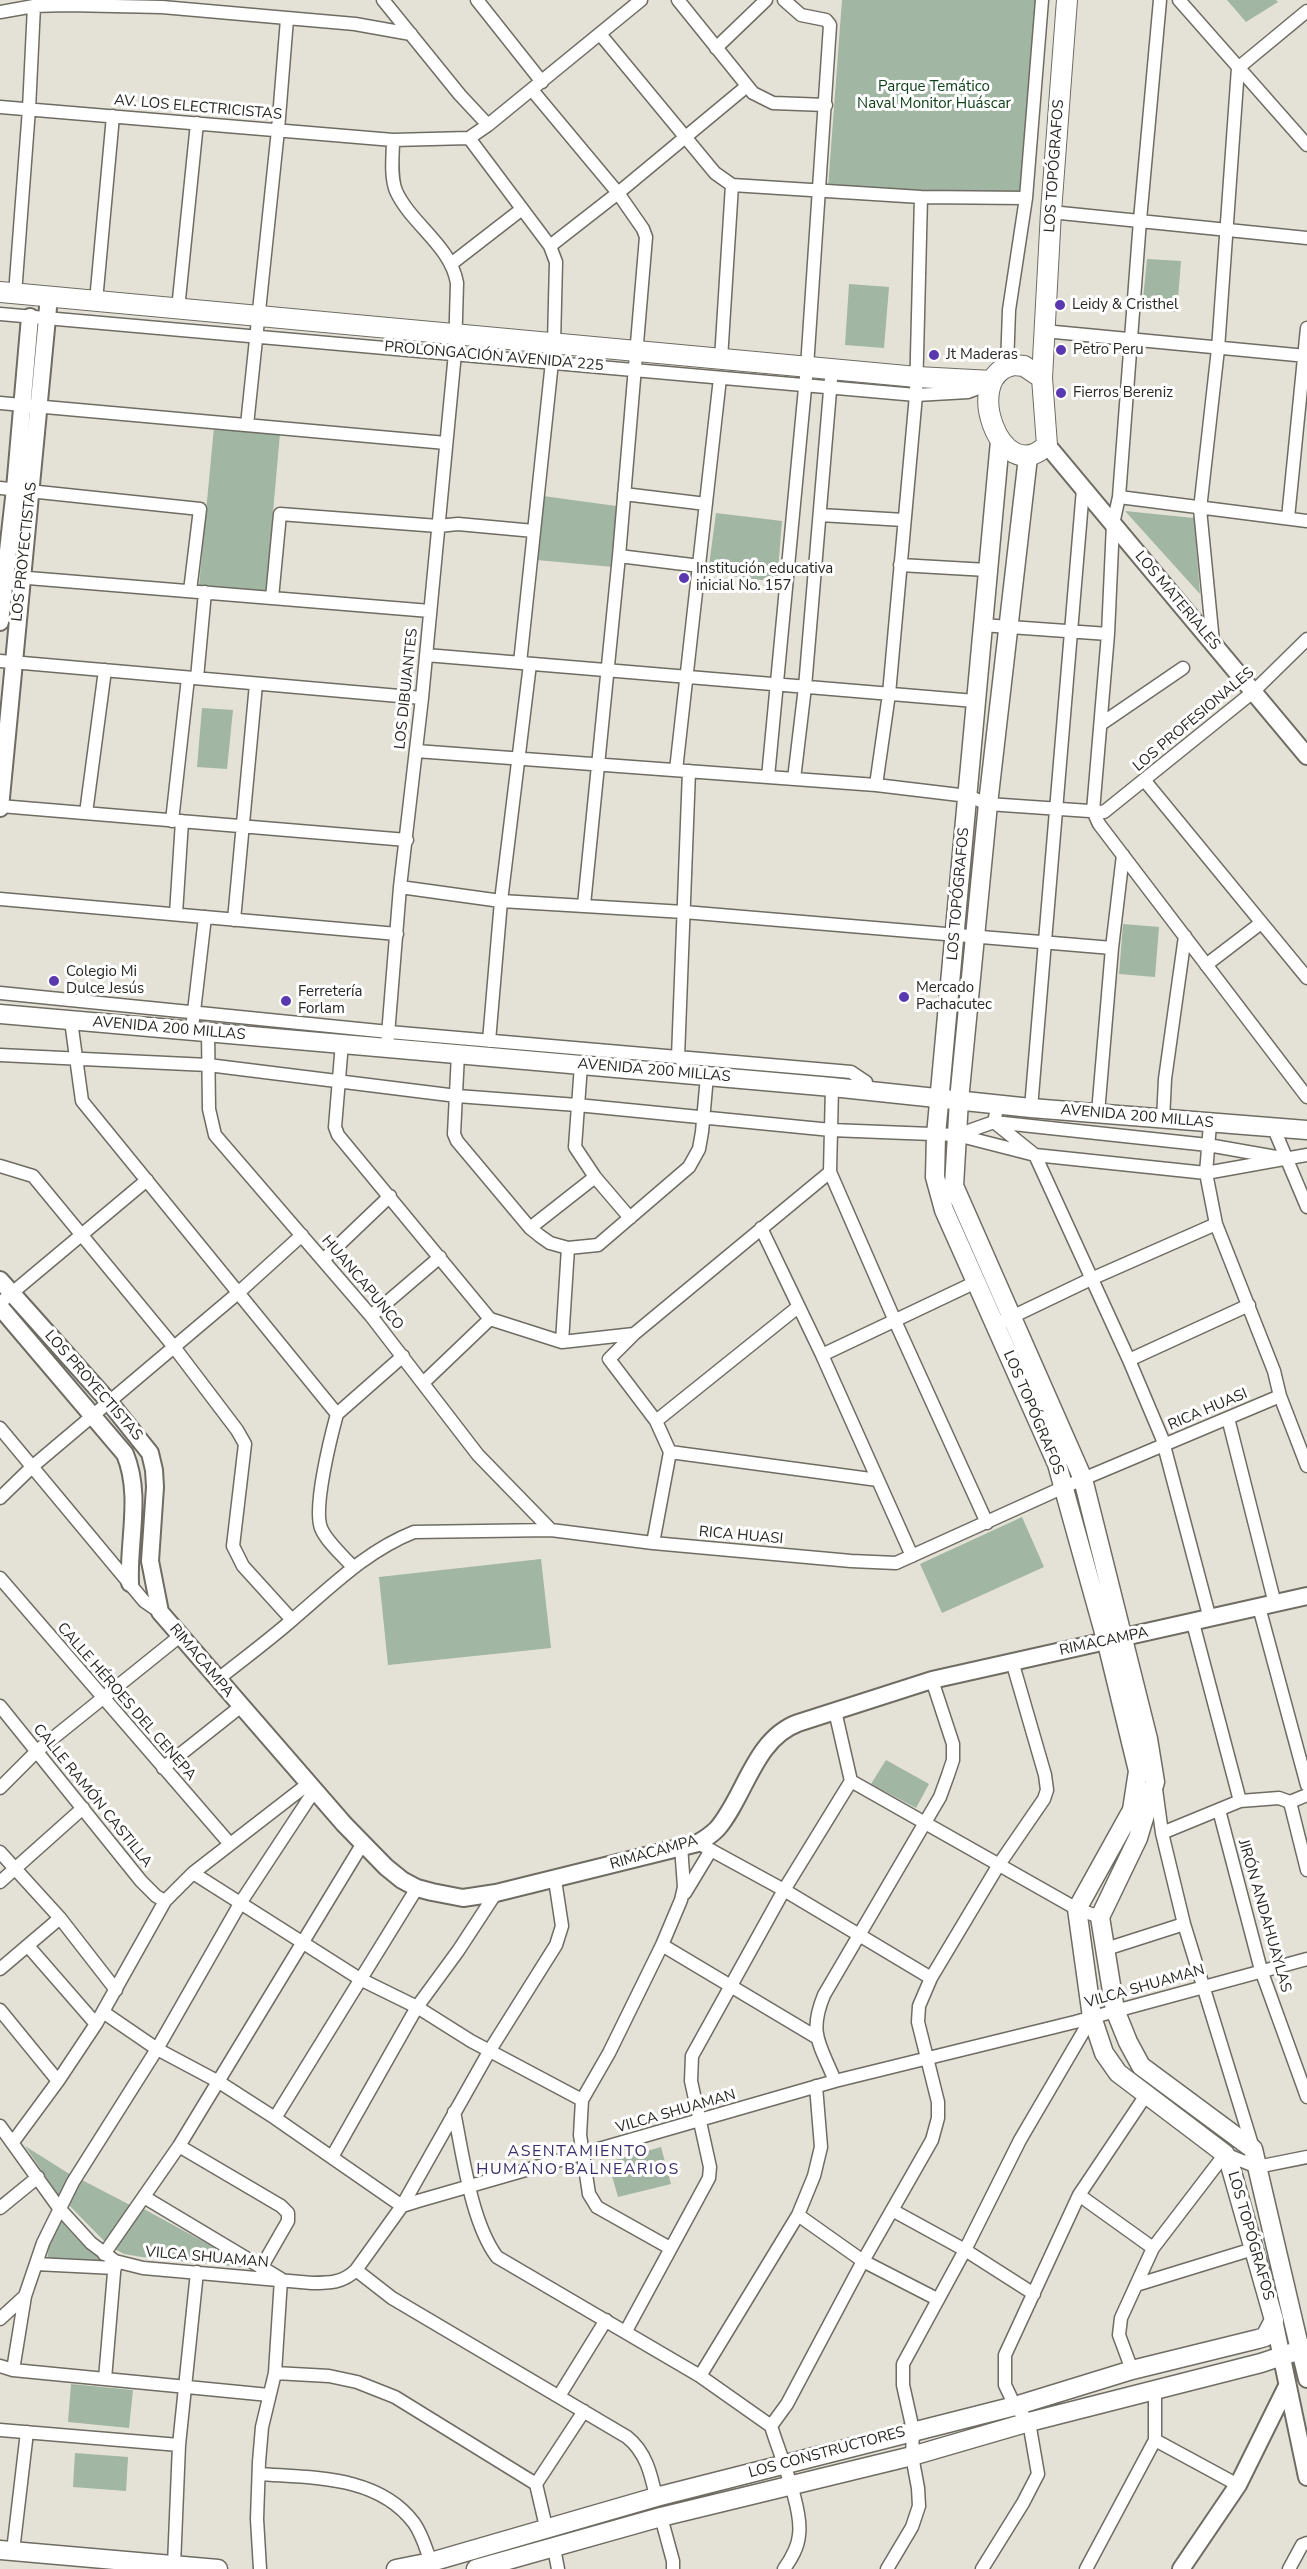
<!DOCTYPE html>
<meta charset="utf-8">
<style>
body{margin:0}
canvas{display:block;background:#e4e1d7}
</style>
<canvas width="1307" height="2569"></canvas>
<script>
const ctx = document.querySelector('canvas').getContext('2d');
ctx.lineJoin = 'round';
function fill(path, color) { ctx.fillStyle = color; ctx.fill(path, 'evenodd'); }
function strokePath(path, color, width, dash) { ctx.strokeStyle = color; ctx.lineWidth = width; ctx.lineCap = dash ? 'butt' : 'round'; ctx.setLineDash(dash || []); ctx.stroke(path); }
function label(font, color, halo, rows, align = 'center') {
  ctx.font = font + ' "Nunito Sans",sans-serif'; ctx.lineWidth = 6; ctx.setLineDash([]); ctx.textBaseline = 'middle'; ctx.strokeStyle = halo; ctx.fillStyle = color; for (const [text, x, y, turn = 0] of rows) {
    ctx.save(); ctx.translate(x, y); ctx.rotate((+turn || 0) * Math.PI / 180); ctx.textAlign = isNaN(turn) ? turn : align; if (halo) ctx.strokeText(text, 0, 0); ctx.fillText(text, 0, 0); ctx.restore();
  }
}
fill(new Path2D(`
 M 842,0 L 1038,0 L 1024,176 L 1020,193 L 828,188 Z
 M 1227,0 L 1276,0 L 1278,2 L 1246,22 Z
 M 1147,259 L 1181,261 L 1177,312 L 1142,309 Z
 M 849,284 L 889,287 L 884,348 L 845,345 Z
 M 214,427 L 280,433 L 266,592 L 199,586 Z
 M 543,496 L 616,506 L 613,567 L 537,560 Z
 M 1125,511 L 1194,518 L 1200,594 Z
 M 716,513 L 782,521 L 777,582 L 708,573 Z
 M 202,708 L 233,710 L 227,769 L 197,767 Z
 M 1123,924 L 1159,927 L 1155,977 L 1119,974 Z
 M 1022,1517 L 1044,1567 L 942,1613 L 920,1564 Z
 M 541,1559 L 551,1648 L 388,1665 L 379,1577 Z
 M 886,1760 L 929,1784 L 916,1808 L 871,1784 Z
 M 25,2146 L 71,2175 L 59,2196 Z
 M 661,2147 L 671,2184 L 618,2197 L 608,2162 Z
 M 82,2180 L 132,2206 L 105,2242 L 68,2204 Z
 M 142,2208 L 252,2268 L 142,2257 L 124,2254 L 113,2248 Z
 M 59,2219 L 79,2241 L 110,2264 L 47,2260 L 50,2240 Z
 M 71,2384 L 133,2390 L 129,2428 L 68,2422 Z
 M 75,2453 L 128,2457 L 126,2491 L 73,2487 Z`), '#a1b6a3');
const minor = new Path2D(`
 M 383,0 L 460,95 L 488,125
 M 477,0 L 542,82
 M 678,0 L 753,93 L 773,103 L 826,105
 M 1160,0 L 1140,220 L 1119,497 L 1113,524 L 1108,634 L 1093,811 L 1099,824 L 1307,1097
 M 1179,0 L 1307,145
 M 0,12 L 34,6 L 67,5 L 162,7 L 355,24 L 411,34
 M 600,34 L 715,173 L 732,185 L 921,197 L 1026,198
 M 716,48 L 766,0
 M 532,90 L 618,193 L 643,229 L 646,237 L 619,556 L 584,905
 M 0,107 L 393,140 L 469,138 L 488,125 L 641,0
 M 469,138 L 550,246 L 556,262 L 554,343 L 520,663
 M 1051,212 L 1307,238
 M 550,246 L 618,193 L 747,86
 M 451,264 L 522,209
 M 15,294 L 29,109 L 34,6
 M 96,301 L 113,116
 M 178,309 L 197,123
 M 0,314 L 916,395 L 968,392 L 976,389 L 983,380
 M 1044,331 L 1307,356
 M 721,359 L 732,185
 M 1007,366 L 1009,310 L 1026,198 L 1042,0
 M 0,403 L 446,443
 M 247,425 L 278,130 L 287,19
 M 0,488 L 200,509 L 190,591
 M 624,494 L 706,504
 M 1119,497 L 1307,521
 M 820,515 L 904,520
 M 1288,518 L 1307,328
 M 619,556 L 700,566
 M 900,565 L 987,570
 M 16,577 L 430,611
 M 272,598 L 280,514 L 438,526 L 458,524 L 534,531
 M 982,625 L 1108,634
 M 1213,642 L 1200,509 L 1218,349 L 1238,68 L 1307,11
 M 426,655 L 975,701
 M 0,661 L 422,698
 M 197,678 L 205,592
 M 1101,724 L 1183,668
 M 416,751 L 876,785 L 968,796 L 988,804 L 1104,812 L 1253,692 L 1307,639
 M 676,770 L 720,378
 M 768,777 L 807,367 L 830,25 L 826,20 L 801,15 L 784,0
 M 794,779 L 805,687 L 831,379
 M 1145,781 L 1307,978
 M 876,785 L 889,694 L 916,395 L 921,197
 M 0,806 L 407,840
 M 86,813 L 105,670
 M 172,821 L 188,678
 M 400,887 L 501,901 L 684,912 L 1112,948
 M 0,899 L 397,934
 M 176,914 L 182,821
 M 234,920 L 256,684
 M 1206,965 L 1261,923
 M 0,993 L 389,1032 L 851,1072 L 866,1082 L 866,1091
 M 193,1020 L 205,917
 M 71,1021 L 82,1101 L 337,1414 C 331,1436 313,1507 321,1528 C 326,1541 343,1556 353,1567
 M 208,1032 L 209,1109 L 215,1135 L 371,1316 L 478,1455 L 551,1530
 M 489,1041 L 501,901 L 530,664
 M 342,1043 L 335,1127 L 338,1135 L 490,1319 L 562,1342 L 634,1334
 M 387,1047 L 400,887 L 422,698 L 455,353 L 457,283 C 451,246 411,224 396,191 C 390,176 393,155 393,140
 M 458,1054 L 454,1134 L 457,1141 L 530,1228 L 540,1236 L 550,1243 L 568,1248 L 598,1245 L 689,1167 L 699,1149 L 702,1132 L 707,1076 L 700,1072
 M 0,1055 L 208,1065 L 457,1096 L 577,1105 L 831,1130 L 957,1135 L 1035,1155 L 1206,1173 L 1307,1155
 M 683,1061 L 678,1057 L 689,771
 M 581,1065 L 575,1147 L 595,1177 L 630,1218
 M 998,1104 L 994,1122 L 1035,1155 L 1129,1360 L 1162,1438 L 1210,1619
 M 1031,1108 L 1083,489
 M 1098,1113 L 1112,948 L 1123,855
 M 1163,1120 L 1165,1079 L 1185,936
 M 1210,1124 L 1206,1173 L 1216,1224 L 1274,1371 L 1280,1396 L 1307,1466
 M 1274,1129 L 1307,1207
 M 957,1135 L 994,1122 L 1208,1145 L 1276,1157
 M 0,1166 L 33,1176 L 174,1347 L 237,1430 L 245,1444 L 233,1546 L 243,1566 L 292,1620
 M 830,1172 L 895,1321 L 987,1523
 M 530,1228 L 595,1177
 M 761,1228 L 822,1355 L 912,1556
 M 324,1259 L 390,1196
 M 0,1303 L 147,1180
 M 371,1316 L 440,1257
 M 995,1325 L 1091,1279 L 1216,1224
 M 562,1342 L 568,1248
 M 822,1355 L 976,1282
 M 1129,1360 L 1249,1305
 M 423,1383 L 490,1319
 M 337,1414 L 403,1356
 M 1228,1418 L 1275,1604
 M 656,1421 L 798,1307
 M 0,1428 L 144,1601 L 160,1612
 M 670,1452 L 878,1480
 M 0,1498 L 33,1466 L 238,1293 L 302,1235
 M 653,1543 L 670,1452 L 656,1421 L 609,1359 L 634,1334 L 830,1172 L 832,1087
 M 0,1578 L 230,1844
 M 1259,1607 L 1307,1785
 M 1193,1623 L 1240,1801
 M 217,1680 C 242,1660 268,1641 292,1620 C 331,1587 366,1551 414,1532 L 551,1530 L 653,1543 L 851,1561 L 896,1563 L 1064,1487 L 1280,1396
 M 0,1706 L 141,1881 L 156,1896 L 165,1901
 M 163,1768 L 240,1707
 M 851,1781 L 1077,1909 L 1100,1917
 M 0,1788 L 37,1751 L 180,1636
 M 1156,1789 L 1162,1833 L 1184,1924 L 1253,2148
 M 1290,1802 L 1307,1870
 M 1219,1810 L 1261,1970 L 1307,2097
 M 1162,1833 L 1240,1801 L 1279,1798 L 1290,1802 L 1307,1795
 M 698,1843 L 784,1890 L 931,1978
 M 0,1852 L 60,1918 L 116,1990
 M 193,1873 L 360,1979 L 417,2007 L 471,2041 L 582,2100
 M 0,1882 L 83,1808
 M 685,1893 L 711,1850
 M 662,1945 L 816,2037
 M 28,1946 L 96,2024
 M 1106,1949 L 1184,1924
 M 0,1969 L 60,1918
 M 0,2010 L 58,2081
 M 103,2012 L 157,2049 L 219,2082 L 275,2118 L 402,2206 L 490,2050 L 556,1945 L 562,1926 L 555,1880
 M 835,2081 C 820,2044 808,2034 824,1995 L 940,1797 L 948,1775 L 953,1760 L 953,1744 L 932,1680
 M 454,2112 C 463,2155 471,2222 497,2257 L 700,2376 L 771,2426
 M 275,2118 L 417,1888
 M 0,2126 L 59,2208 L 91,2243 L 115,2261 L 143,2268 L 312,2283 C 329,2283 343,2283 356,2270 L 402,2206 L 418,2201 L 835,2081 L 1075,2022 L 1307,1959
 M 13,2142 L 58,2081 L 96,2024 L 165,1901 L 193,1873 L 308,1784
 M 179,2146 L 281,2206 L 288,2213 L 288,2221 L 261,2268
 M 332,2157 L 417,2007 L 458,1951 L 496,1893
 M 1079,2195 L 1153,2248
 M 144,2197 L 281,2279 L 275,2373 L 262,2427 L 259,2462 L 257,2519 L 260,2569
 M 0,2208 L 38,2177
 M 892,2210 L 965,2250 L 1034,2294
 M 798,2215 L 863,2261 L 937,2299
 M 670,2248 L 597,2207 L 589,2194 L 580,2135 L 582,2100 L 609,2053 L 662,1945 L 681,1900 L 684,1887 L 681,1846
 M 104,2254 L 179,2146 L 363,1843
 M 36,2264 L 115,2268
 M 356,2270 L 392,2298 L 627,2437 C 646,2452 651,2474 656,2497
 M 1136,2285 L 1253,2249
 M 0,2319 L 25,2296 L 43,2243 L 73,2182 L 157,2049 L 241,1902 L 314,1791
 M 626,2331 L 709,2178 L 710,2167 L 691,2081 L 692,2056 L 784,1890 L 851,1781 L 835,1711
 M 0,2366 L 13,2370 L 269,2395
 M 13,2370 L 25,2296
 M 1132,2370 L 1119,2335 L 1121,2318 L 1153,2248 L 1225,2154 L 1257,2167 L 1307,2157
 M 275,2373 L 329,2376 L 357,2382 L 395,2397 L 536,2484 L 546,2527
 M 700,2376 L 798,2215 L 814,2176 L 821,2147 L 816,2086
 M 105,2379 L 115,2261
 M 559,2396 L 606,2320
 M 0,2430 L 179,2445
 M 1155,2440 L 1238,2485
 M 259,2474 C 312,2478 378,2475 414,2523 C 422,2534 426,2549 431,2562
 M 536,2484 L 584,2411
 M 661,2517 L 673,2561 L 673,2569
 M 554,2548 L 558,2569
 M 13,2551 L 27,2432
 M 174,2565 L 179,2445 L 197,2272
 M 784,2569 C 791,2559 798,2548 799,2535 C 803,2508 779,2453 771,2426 L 787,2404 L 863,2261 L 932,2140 L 938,2118 L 938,2102 L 918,2022 L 919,2006 L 931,1978 L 998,1866 L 1044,1799 L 1047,1790 L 1045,1775 L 1012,1661
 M 887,2569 L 912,2527 L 919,2506 L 918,2488 L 912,2456 L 913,2430 L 903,2385 L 903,2364 L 965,2250 L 1020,2140 L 1092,2017
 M 982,2569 L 1023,2503 L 1038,2474 L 1029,2422 L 1015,2406 L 1005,2385 L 1005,2355 L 1079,2195 L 1146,2095
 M 1086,2569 L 1155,2440 L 1155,2391
 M 1289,2569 L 1302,2545 L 1307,2543`);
const tertiary = new Path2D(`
 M 1047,445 L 1307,756
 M 0,622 L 15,489 L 30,317
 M 0,808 L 49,297
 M 0,1280 L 110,1403 L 150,1453 L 154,1470 L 155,1487 L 150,1561 L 160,1612 L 344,1824 L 386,1867 L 402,1880 L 417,1888 L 432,1892 L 463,1898 L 496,1893 L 698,1843 C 705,1839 712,1834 717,1829 C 745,1797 754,1739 798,1723 L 932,1680 L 1307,1596
 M 0,1307 L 125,1454 C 142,1495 128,1540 130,1583
 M 1274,2320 L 1307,2477
 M 1307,2347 L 1300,2350 L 1307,2379
 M 1181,2569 L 1238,2485 L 1287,2386`);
const secondary = new Path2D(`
 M 0,1014 L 832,1087 L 1031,1108 L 1307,1130
 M 0,2550 L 218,2569
 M 396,2569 L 431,2562 L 656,2497 L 1015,2406 L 1132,2370 L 1258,2339 L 1265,2337 L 1274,2320 L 1230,2165 L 1225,2154 L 1118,2073 L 1104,2053 L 1092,2017 L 1077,1909 L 1132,1810 L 1138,1771 L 1107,1643 L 1057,1464 L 944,1210 L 935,1177 L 936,1135 L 1000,441
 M 476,2569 L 661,2517 L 912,2456 L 1029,2422 L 1261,2363 L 1300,2350 L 1253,2149 L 1141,2066 L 1128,2042 L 1115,2010 L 1100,1917 L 1138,1838 L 1155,1782 L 1148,1739 L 1083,1479 L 954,1186 L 959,1100 L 988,804 L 1028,457`);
const primary = new Path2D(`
 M 0,292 L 917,377 L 992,381
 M 1014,365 L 1024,366 L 1042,378 L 1047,445 C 1001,491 960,373 1014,365 Z
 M 1042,378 L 1051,212 L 1067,0`);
strokePath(minor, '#6e6c63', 15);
strokePath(tertiary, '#6e6c63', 20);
strokePath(secondary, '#6e6c63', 21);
strokePath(primary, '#6e6c63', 22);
strokePath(minor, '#fff', 12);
strokePath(tertiary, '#fff', 16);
strokePath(secondary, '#fff', 18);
strokePath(primary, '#fff', 20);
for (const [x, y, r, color] of [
 [1060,305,6,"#5938b0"],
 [1061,350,6,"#5938b0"],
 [934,355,6,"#5938b0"],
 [1061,393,6,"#5938b0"],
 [684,578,6,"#5938b0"],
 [54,981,6,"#5938b0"],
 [904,997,6,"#5938b0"],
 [286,1001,6,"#5938b0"]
]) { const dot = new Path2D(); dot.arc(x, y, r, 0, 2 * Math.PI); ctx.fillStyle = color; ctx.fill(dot); strokePath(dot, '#fff', 2); }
label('15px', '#10411b', '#fff', [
 ["Parque Temático",934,87],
 ["Naval Monitor Huáscar",934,104]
]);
label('15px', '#282723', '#fff', [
 ["AV. LOS ELECTRICISTAS",198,108,5],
 ["LOS TOPÓGRAFOS",1055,166,-86],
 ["PROLONGACIÓN AVENIDA 225",494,357,5],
 ["LOS PROYECTISTAS",25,552,-84],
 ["LOS MATERIALES",1177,601,50],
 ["LOS DIBUJANTES",407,689,-84],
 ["LOS PROFESIONALES",1194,720,-40],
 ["LOS TOPÓGRAFOS",959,894,-85],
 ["AVENIDA 200 MILLAS",169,1029,5],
 ["AVENIDA 200 MILLAS",654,1071,5],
 ["AVENIDA 200 MILLAS",1137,1117,5],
 ["HUANCAPUNCO",362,1283,50],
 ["LOS PROYECTISTAS",93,1386,49],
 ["RICA HUASI",1208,1410,-23],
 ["LOS TOPÓGRAFOS",1033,1413,67],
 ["RICA HUASI",741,1536,5],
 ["RIMACAMPA",1104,1642,-12],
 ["RIMACAMPA",201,1661,50],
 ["CALLE HÉROES DEL CENEPA",126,1702,49],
 ["CALLE RAMÓN CASTILLA",92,1796,51],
 ["RIMACAMPA",654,1853,-16],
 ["JIRÓN ANDAHUAYLAS",1264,1916,74],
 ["VILCA SHUAMAN",1145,1987,-16],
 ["VILCA SHUAMAN",676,2112,-16],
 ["LOS TOPÓGRAFOS",1250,2236,74],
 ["VILCA SHUAMAN",207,2258,5],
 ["LOS CONSTRUCTORES",827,2453,-15]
]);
label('15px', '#282723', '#fff', [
 ["Leidy & Cristhel",1072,305],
 ["Petro Peru",1073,350],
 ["Jt Maderas",946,355],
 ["Fierros Bereniz",1073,393],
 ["Institución educativa",696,569],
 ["inicial No. 157",696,586],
 ["Colegio Mi",66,972],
 ["Dulce Jesús",66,989],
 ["Mercado",916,988],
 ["Pachacutec",916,1005],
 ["Ferretería",298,992],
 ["Forlam",298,1009]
], 'left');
ctx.letterSpacing = '1.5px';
label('16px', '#3a2d69', '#fff', [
 ["ASENTAMIENTO",578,2152],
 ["HUMANO BALNEARIOS",578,2170]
]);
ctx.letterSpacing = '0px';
</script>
